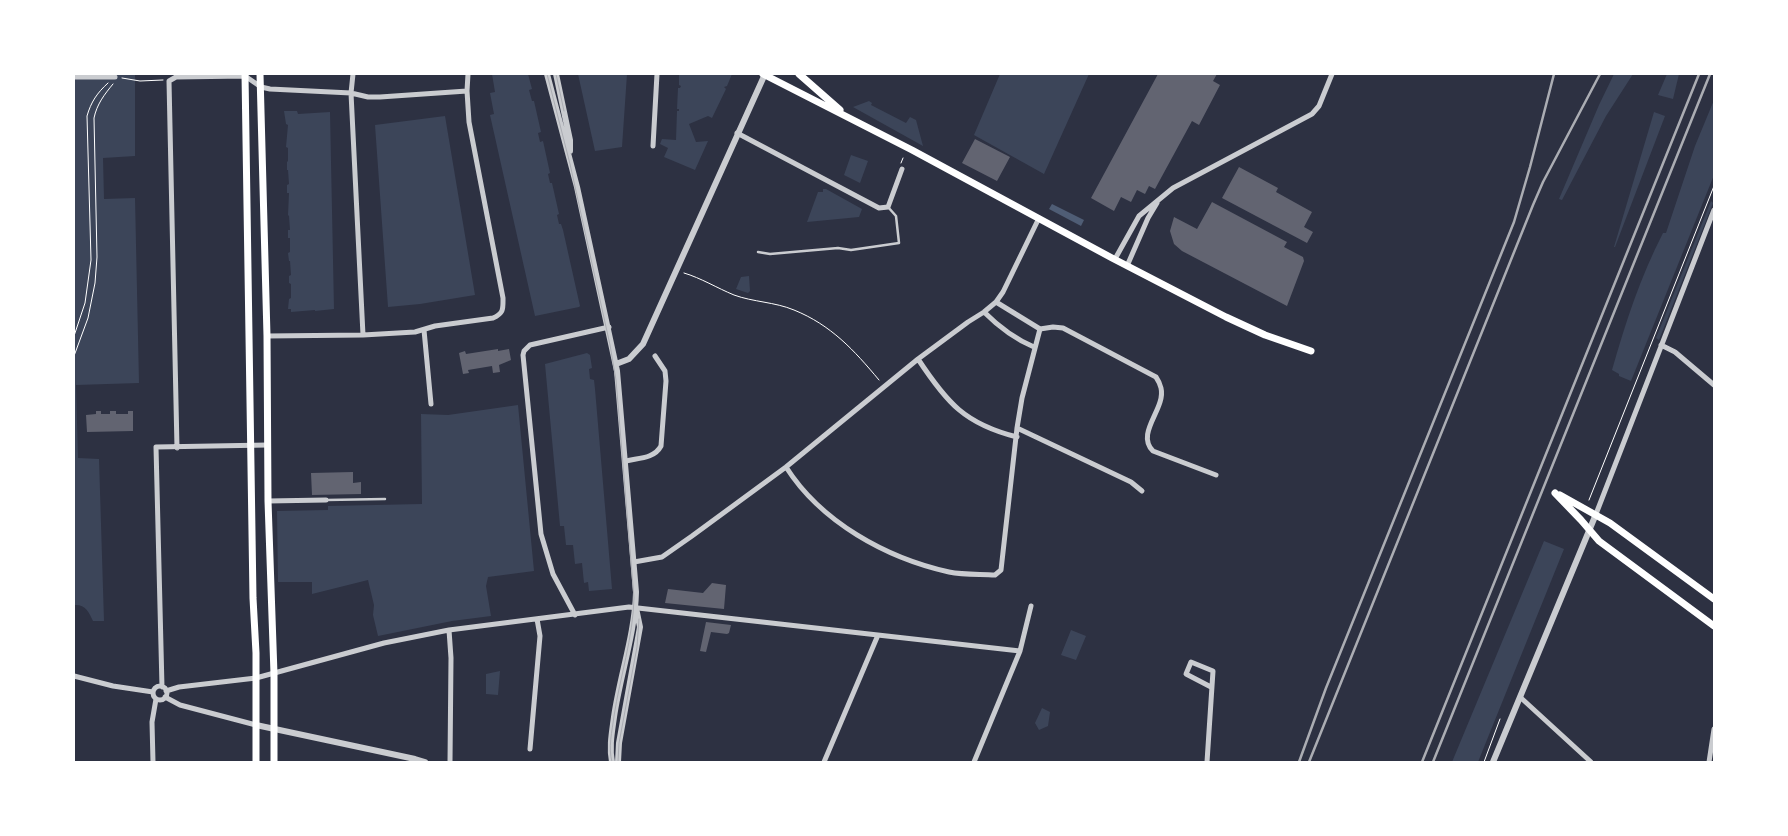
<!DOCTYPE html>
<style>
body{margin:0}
#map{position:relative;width:1788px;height:836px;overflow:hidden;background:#2d3142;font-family:"Public Sans",sans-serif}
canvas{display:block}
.frame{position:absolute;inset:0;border:75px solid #fff;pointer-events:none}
</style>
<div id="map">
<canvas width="1788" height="836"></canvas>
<div class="frame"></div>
</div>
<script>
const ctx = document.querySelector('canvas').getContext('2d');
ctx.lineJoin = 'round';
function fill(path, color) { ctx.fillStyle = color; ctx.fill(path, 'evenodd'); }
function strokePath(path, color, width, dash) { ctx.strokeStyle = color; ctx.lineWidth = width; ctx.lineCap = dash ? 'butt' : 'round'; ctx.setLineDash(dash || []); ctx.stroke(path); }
fill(new Path2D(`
 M 74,74 L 135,74 L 135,156 L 103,158 L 104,199 L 135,198 L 139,383 L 76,385 L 78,458 L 99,459 L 104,621 L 93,621 C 89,612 85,604 74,605 Z
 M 492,74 L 528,74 L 532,89 L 529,90 L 532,101 L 534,101 L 541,132 L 538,133 L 540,142 L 543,141 L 550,173 L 548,174 L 550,183 L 552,183 L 559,214 L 557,215 L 559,224 L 561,224 L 563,230 L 580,306 L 579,307 L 535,316 L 490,115 L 494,114 L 490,93 L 495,92 Z
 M 578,74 L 627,74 L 622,147 L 595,151 Z
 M 679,74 L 732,74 L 727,86 L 724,87 L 726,89 L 712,118 L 708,116 L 689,124 L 696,142 L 708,141 L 695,170 L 664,157 L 668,148 L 660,144 L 662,139 L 676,140 L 677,111 L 679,111 L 679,109 L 677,109 L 678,88 L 680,88 L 681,86 L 679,85 Z
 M 1000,74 L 1089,74 L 1044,174 L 974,135 Z
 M 1614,74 L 1633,74 L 1606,116 L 1562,200 L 1559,199 L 1599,105 Z
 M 1667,74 L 1679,74 L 1673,99 L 1658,95 Z
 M 1714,100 L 1714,175 L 1631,381 L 1619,376 L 1619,374 L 1612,370 C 1626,321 1640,278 1663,233 L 1666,233 L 1695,146 Z
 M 869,101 L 872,103 L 871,105 L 906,123 L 910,117 L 916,120 L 923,146 L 853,107 Z
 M 284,111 L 297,111 L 298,114 L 330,112 L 334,309 L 315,311 L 315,310 L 291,312 L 291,309 L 288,309 L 289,299 L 291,298 L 291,284 L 289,283 L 289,276 L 291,275 L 290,261 L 289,261 L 288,253 L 290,252 L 290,238 L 288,238 L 288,230 L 290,230 L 289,216 L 288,215 L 289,193 L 287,193 L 287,185 L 289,184 L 288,170 L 287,170 L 287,162 L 288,161 L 288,148 L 286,147 L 288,125 L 286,124 Z
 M 1654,112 L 1665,116 L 1615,247 L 1614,247 Z
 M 445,116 L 475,295 L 420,304 L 388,307 L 375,125 Z
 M 851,155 L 868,161 L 860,183 L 844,175 Z
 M 823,189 L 826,189 L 862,209 L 859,217 L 807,222 L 818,192 L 823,192 Z
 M 1711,201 L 1713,203 L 1659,340 L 1656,338 Z
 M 749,276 L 750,291 L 748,293 L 736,289 L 741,277 Z
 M 587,353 L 590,355 L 592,368 L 589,369 L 590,379 L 594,380 L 595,389 L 612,589 L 589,591 L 588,582 L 584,583 L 582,563 L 575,564 L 573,545 L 566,545 L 564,526 L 560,526 L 545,364 Z
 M 518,405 L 534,571 L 488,577 L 486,586 L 491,616 L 452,621 L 378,636 L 373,615 L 374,605 L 368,580 L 312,594 L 312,582 L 278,582 L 277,511 L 328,510 L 328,506 L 422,504 L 421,414 L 448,415 Z
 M 1544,541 L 1564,549 L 1478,762 L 1452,762 Z
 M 1071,630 L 1086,636 L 1076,660 L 1061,655 Z
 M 500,671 L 498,695 L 486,694 L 486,674 Z
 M 1042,708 L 1050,712 L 1048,726 L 1039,730 L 1035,723 Z`), '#3c4559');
fill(new Path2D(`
 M 1052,204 L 1084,220 L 1081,226 L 1049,209 Z`), '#4f5d75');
fill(new Path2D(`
 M 1158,74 L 1217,74 L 1213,81 L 1220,85 L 1199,125 L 1192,121 L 1155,189 L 1149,186 L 1145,194 L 1137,190 L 1131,202 L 1121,197 L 1114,211 L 1091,198 Z
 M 975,139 L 1010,157 L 997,181 L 962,163 Z
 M 1239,167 L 1278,188 L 1276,192 L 1312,212 L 1304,227 L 1313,232 L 1307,243 L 1222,198 Z
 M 1212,202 L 1287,242 L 1284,247 L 1303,257 L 1304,261 L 1287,306 L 1182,251 L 1174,244 L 1170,231 L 1174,217 L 1197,229 Z
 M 498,349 L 498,351 L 509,349 L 511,360 L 499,365 L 500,372 L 493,373 L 492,366 L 468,370 L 469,373 L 463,374 L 459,353 L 465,351 L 466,354 Z
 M 96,411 L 101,411 L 101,414 L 110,414 L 110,411 L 116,411 L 116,414 L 128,414 L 128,411 L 133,411 L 133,431 L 87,432 L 86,415 L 96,414 Z
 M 353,472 L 353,483 L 361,482 L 361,494 L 312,495 L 311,473 Z
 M 712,583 L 726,585 L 724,609 L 665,603 L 668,589 L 703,593 Z
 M 706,622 L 731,625 L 729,633 L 727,634 L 711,632 L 706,652 L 700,651 Z`), '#626471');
strokePath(new Path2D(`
 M 122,78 L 140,81 L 163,80
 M 901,163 L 903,158
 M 684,273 C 701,278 717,288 734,295 C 753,302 775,302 794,310 C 831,325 854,350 879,380
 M 74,336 L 85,303 L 91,260 L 87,116 C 91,102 97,93 108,83
 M 74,356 L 88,318 L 95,283 L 97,257 L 94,118 C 97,104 104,95 113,84
 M 1589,500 L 1714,186
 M 1484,762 L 1500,719`), '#fff', 1);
strokePath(new Path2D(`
 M 758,252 L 770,254 L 838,248 L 851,250 L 899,243 L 896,216 L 888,207
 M 326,500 L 385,499`), '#caccd0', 2.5);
strokePath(new Path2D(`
 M 353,74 L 351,93 L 363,335
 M 74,77 L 115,77
 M 737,133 L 879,208 L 888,207 L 902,169
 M 653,146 L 657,74
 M 1115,259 L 1139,216 L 1173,188 L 1312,114 L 1319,106 L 1332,74
 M 1127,266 L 1148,218 L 1157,203
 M 996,302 L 1040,329 L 1053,327 L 1063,328 L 1156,377 C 1158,380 1160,384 1161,388 C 1166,409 1135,433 1153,451 L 1216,475
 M 984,312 C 999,327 1015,339 1034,347
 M 424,330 L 431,404
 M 267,336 L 363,335 L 415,332 L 435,326 L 493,318 C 504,313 503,309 503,298 L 469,122 L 467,91 L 468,74
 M 1661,345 L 1675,352 L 1714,385
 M 918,359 C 947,403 965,424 1017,437
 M 1017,428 L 1131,482 L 1142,491
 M 177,448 L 169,81 L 176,77 L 245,76 L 261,87 L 270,89 L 351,93 L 368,97 L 380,97 L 467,91
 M 626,461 C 638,458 654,459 661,446 L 666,381 L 665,371 L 655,356
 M 786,467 C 821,522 886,558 949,572 C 964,575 980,574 995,575 L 1001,570 L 1017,428 L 1022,398 L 1040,329
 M 268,501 L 326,500
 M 1596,514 L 1714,210
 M 634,562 L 662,557 L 692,536 L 786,467 L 918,359 L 968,322 L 984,312 L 996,302 L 1003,292 L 1039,218
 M 575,615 L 553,574 L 541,534 L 523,355 L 524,351 L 530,345 L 609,327
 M 449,630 L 451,658 L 450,762
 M 74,676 L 113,686 L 153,692
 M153 693a7 7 0 1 1 14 0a7 7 0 1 1-14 0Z
 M 162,687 L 156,447 L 268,445
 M 166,691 L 179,687 L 256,678 L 384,643 L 449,630 L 629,607 L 1020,651
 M 165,697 L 180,705 L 256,725
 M 1520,697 L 1591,762
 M 530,749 L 540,636 L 537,619
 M 153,762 L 152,722 L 156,699
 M 824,762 L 878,635
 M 974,762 L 1020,651 L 1031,606
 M 1207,762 L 1213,671 L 1191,662 L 1186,674 L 1211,687
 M 1709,762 L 1714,729`), '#caccd0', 5);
strokePath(new Path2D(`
 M 547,74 L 577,187 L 617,371 L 636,592 C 635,634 620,675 614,717 C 612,732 609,747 612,762
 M 556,74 L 570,140 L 570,151
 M 616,364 L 629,359 L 643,344 L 765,74
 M 256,725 L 415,759 L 425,762
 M 618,762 L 619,743 L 640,627 L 636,608
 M 1493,762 L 1596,514`), '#caccd0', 6);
strokePath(new Path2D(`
 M 245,74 L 253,598 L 256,653 L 256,762
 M 260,74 L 267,336 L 268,501 L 274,674 L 274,762
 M 763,74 L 912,150 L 1112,258 L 1226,317 L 1265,335 L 1311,351
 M 799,74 L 840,110
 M 1555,493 L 1581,520 L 1599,541 L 1714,626
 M 1560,495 L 1610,523 L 1714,599`), '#fff', 7);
strokePath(new Path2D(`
 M 547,74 L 570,164 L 610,345 L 616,380 L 634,598 C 633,638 620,677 614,716 C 612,732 608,747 612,762
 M 556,74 L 564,111
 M 618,762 L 619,743 L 637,647 L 639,619`), '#abadb3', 1);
strokePath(new Path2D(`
 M 1299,762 L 1326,688 L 1514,222 L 1530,167 L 1554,74
 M 1309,762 L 1533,205 L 1543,182 L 1600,74
 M 1422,762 L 1699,74
 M 1433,762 L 1710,74`), '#abadb3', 2.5);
</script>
